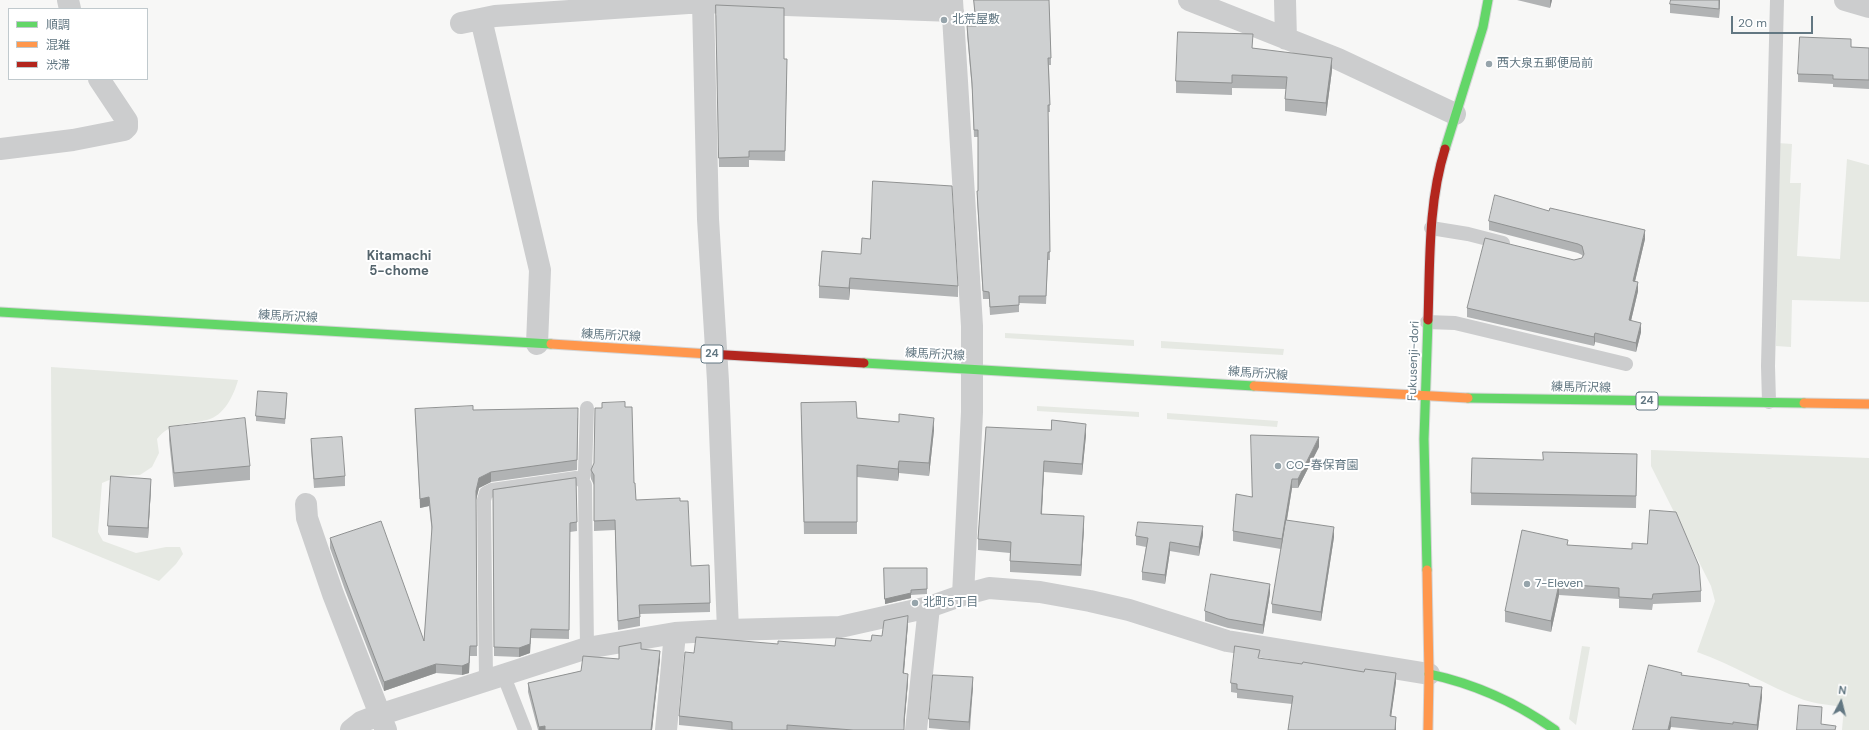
<!DOCTYPE html>
<meta charset="utf-8">
<style>
body{margin:0}
#map{position:relative;width:1869px;height:730px;overflow:hidden;background:#f7f7f6;font-family:"DM Sans","Noto Sans JP",sans-serif}
canvas{display:block}
.legend{position:absolute;left:8px;top:8px;width:140px;height:72px;box-sizing:border-box;background:#fff;border:1px solid #c0c9cd;margin:0;padding:5px 7px;list-style:none;font-size:12px;color:#627782}
.legend li{display:flex;align-items:center;gap:8px;height:20px}
.legend b{width:20px;border:1px solid #c0c9cd}
.north{position:absolute;left:1821px;top:682px;width:40px;height:40px;-webkit-text-stroke:3px #fff;paint-order:stroke;rotate:7deg;font-size:11px;font-weight:700;line-height:16px;text-align:center;color:#627782}
.north::after{content:'';display:block;margin:auto;width:14px;height:18px;background:#627782;clip-path:polygon(50% 0,100% 100%,50% 72%,0 100%)}
.scale{position:absolute;left:1731px;top:16px;width:82px;height:18px;box-sizing:border-box;border:2px solid #627782;border-top:0;padding-left:5px;font-size:12px;line-height:14px;white-space:nowrap;color:#627782;-webkit-text-stroke:3px #fff;paint-order:stroke}
</style>
<div id="map">
<canvas width="1869" height="730"></canvas>
<ul class="legend">
<li><b style="height:5px;background:#63d668"></b>順調</li>
<li><b style="height:5px;background:#ff974d"></b>混雑</li>
<li><b style="height:5px;background:#b3261e"></b>渋滞</li>
</ul>
<div class="north">N</div>
<div class="scale">20 m</div>
</div>
<script>
const ctx = document.querySelector('canvas').getContext('2d');
ctx.lineJoin = 'round';
function fill(path, color) { ctx.fillStyle = color; ctx.fill(path, 'evenodd'); }
function strokePath(path, color, width, dash) { ctx.strokeStyle = color; ctx.lineWidth = width; ctx.lineCap = dash ? 'butt' : 'round'; ctx.setLineDash(dash || []); ctx.stroke(path); }
function label(font, color, halo, rows, align = 'center') {
  ctx.font = font + ' "DM Sans","Noto Sans JP",sans-serif'; ctx.lineWidth = 4; ctx.setLineDash([]); ctx.textBaseline = 'middle'; ctx.strokeStyle = halo; ctx.fillStyle = color; for (const [text, x, y, turn = 0] of rows) {
    ctx.save(); ctx.translate(x, y); ctx.rotate((+turn || 0) * Math.PI / 180); ctx.textAlign = isNaN(turn) ? turn : align; if (halo) ctx.strokeText(text, 0, 0); ctx.fillText(text, 0, 0); ctx.restore();
  }
}
fill(new Path2D(`
 M 1778,143 L 1792,144 L 1790,183 L 1801,183 L 1797,256 L 1840,259 L 1847,159 L 1869,165 L 1869,302 L 1792,300 L 1791,347 L 1776,346 Z
 M 1005,333 L 1134,340 L 1134,346 L 1005,338 Z
 M 1161,341 L 1284,349 L 1283,355 L 1161,348 Z
 M 51,367 L 238,380 C 234,395 224,416 207,420 C 188,425 171,421 157,439 L 159,453 L 152,467 L 140,475 L 119,476 L 102,483 L 98,532 L 103,541 L 136,553 L 166,547 L 180,547 L 183,554 L 176,564 L 159,581 L 52,537 Z
 M 1037,406 L 1139,412 L 1139,417 L 1037,411 Z
 M 1167,413 L 1278,421 L 1277,427 L 1167,419 Z
 M 1651,450 L 1869,458 L 1869,730 L 1842,730 L 1844,707 C 1831,705 1816,704 1804,700 C 1767,686 1734,665 1697,652 L 1715,601 L 1711,586 L 1651,466 Z
 M 1582,646 L 1590,647 L 1576,725 L 1569,719 Z`), '#e6e9e3');
const fast = new Path2D(`
 M 1445,149 L 1483,27 L 1488,0
 M 0,312 L 551,344
 M 864,363 L 1254,386
 M 1468,398 L 1804,403
 M 1427,570 L 1424,439 L 1428,320
 M 1429,674 C 1475,684 1516,702 1555,730`);
const slow = new Path2D(`
 M 551,344 L 709,354
 M 1254,386 L 1468,398
 M 1804,403 L 1869,404
 M 1427,570 L 1429,674 L 1428,730`);
const jam = new Path2D(`
 M 1428,320 C 1430,263 1428,203 1445,149
 M 709,354 L 864,363`);
strokePath(fast, '#d4d5d6', 11);
strokePath(slow, '#d4d5d6', 11);
strokePath(jam, '#d4d5d6', 11);
strokePath(new Path2D(`
 M 1431,228 L 1468,234 L 1503,243
 M 1427,322 L 1455,323 L 1626,364
 M 1769,402 L 1768,366 L 1777,0
 M 582,480 L 585,472 L 587,408
 M 503,674 L 525,730
 M 486,679 L 484,500 L 486,493 L 492,490 L 576,478 L 582,480 L 585,485 L 587,648`), '#cccdce', 14);
strokePath(new Path2D(`
 M 68,0 L 70,9
 M 952,0 L 972,326 L 972,412 L 963,595
 M 1189,0 L 1338,59 L 1455,114
 M 1285,0 L 1286,39
 M 1845,0 L 1869,7
 M 481,19 L 540,270 L 537,344
 M 461,23 L 495,16 L 703,2 L 703,0
 M 0,149 L 73,140 L 124,130 L 127,127 L 127,121 L 99,79
 M 306,504 L 307,518 L 333,594 L 386,730
 M 728,630 L 718,381 L 708,219 L 703,2 L 953,11
 M 351,730 L 361,722 L 379,715 L 587,648 L 675,633 L 728,630 L 840,627 L 929,607 L 963,595 L 989,588 L 1040,592 L 1090,601 L 1129,610 L 1227,641 L 1429,674
 M 666,730 L 675,633
 M 916,730 L 929,607`), '#cccdce', 22);
strokePath(fast, '#63d668', 9);
strokePath(slow, '#ff974d', 9);
strokePath(jam, '#b3261e', 9);
fill(new Path2D(`
 M 974,0 L 1049,0 L 1051,58 L 1051,65 L 1049,65 L 1050,112 L 1048,112 L 1050,260 L 1048,260 L 1046,304 L 1019,303 L 1019,312 L 990,315 L 989,299 L 983,299 L 977,199 L 977,191 L 978,191 L 978,137 L 974,137 L 972,90 L 967,34 L 967,26 L 975,26 Z
 M 1517,0 L 1552,0 L 1550,8 Z
 M 1720,0 L 1719,18 L 1670,13 L 1670,4 Z
 M 716,15 L 784,59 L 787,59 L 785,161 L 749,160 L 749,167 L 719,167 Z
 M 1851,47 L 1869,48 L 1869,89 L 1833,87 L 1833,84 L 1798,82 L 1798,74 Z
 M 1253,48 L 1332,70 L 1326,116 L 1285,111 L 1285,99 L 1286,89 L 1232,88 L 1232,95 L 1176,93 L 1176,81 Z
 M 1489,221 L 1645,239 L 1635,281 L 1638,291 L 1631,321 L 1641,332 L 1636,352 L 1595,342 L 1594,346 L 1467,317 L 1467,308 L 1574,260 L 1582,258 L 1583,257 L 1582,255 L 1578,253 L 1489,230 Z
 M 822,251 L 958,286 L 958,297 L 850,289 L 849,300 L 819,298 L 819,286 Z
 M 287,398 L 285,424 L 256,421 L 256,416 Z
 M 625,407 L 636,500 L 691,566 L 710,603 L 710,612 L 640,614 L 640,626 L 618,630 L 615,530 L 594,531 L 594,485 L 591,479 L 591,470 Z
 M 415,409 L 473,410 L 578,418 L 577,470 L 491,482 L 479,488 L 476,500 L 477,656 L 470,656 L 469,673 L 462,675 L 436,673 L 384,691 L 345,590 L 330,548 L 330,538 L 424,641 L 432,533 L 429,506 L 420,508 Z
 M 801,415 L 857,418 L 934,430 L 929,476 L 899,473 L 898,481 L 857,477 L 857,534 L 804,534 Z
 M 169,427 L 250,466 L 250,480 L 174,487 L 169,440 Z
 M 986,427 L 1086,435 L 1082,475 L 1044,472 L 1042,514 L 1084,528 L 1081,576 L 1010,572 L 1010,553 L 978,550 L 978,539 Z
 M 311,439 L 345,476 L 345,486 L 314,488 L 311,449 Z
 M 1319,447 L 1298,488 L 1292,488 L 1287,520 L 1334,537 L 1321,621 L 1272,613 L 1272,604 L 1281,549 L 1233,541 L 1233,531 L 1251,497 Z
 M 1637,454 L 1636,508 L 1471,505 L 1471,493 Z
 M 576,478 L 577,531 L 570,532 L 569,639 L 531,638 L 530,653 L 519,657 L 494,656 L 493,490 Z
 M 151,488 L 148,538 L 108,535 L 108,526 Z
 M 1203,535 L 1199,556 L 1170,551 L 1165,584 L 1142,580 L 1142,572 L 1146,547 L 1136,545 L 1136,536 Z
 M 1568,545 L 1701,591 L 1701,602 L 1653,604 L 1652,610 L 1619,608 L 1619,599 L 1559,595 L 1551,632 L 1505,622 L 1505,611 Z
 M 884,568 L 927,568 L 927,594 L 911,595 L 911,598 L 885,604 Z
 M 1270,593 L 1263,634 L 1228,628 L 1205,621 L 1205,611 Z
 M 908,624 L 904,673 L 908,682 L 904,725 L 904,730 L 729,730 L 679,725 L 679,716 L 694,653 L 778,644 L 835,646 L 871,641 L 882,636 Z
 M 641,649 L 660,659 L 652,730 L 538,730 L 528,692 L 528,683 L 581,671 L 619,659 Z
 M 1260,659 L 1396,682 L 1391,716 L 1396,726 L 1396,730 L 1288,730 L 1292,704 L 1237,698 L 1237,693 L 1231,692 L 1231,683 Z
 M 1682,675 L 1749,686 L 1762,697 L 1758,730 L 1701,730 L 1671,727 L 1633,730 Z
 M 973,687 L 970,730 L 951,730 L 929,728 L 929,719 Z`), '#b1b3b4');
fill(new Path2D(`
 M 1550,0 L 1552,0 L 1550,8 Z
 M 1719,0 L 1720,0 L 1719,18 Z
 M 1332,58 L 1332,70 L 1326,116 L 1326,103 Z
 M 1645,230 L 1645,239 L 1633,290 L 1633,281 Z
 M 850,278 L 850,289 L 849,300 L 849,288 Z
 M 1638,282 L 1638,291 L 1629,329 L 1629,320 Z
 M 1641,323 L 1641,332 L 1636,352 L 1636,343 Z
 M 1595,333 L 1595,342 L 1594,346 L 1594,337 Z
 M 934,418 L 934,430 L 929,476 L 929,463 Z
 M 1086,424 L 1086,435 L 1082,475 L 1082,464 Z
 M 1319,437 L 1319,447 L 1298,488 L 1298,479 Z
 M 899,461 L 899,473 L 898,481 L 898,469 Z
 M 1044,461 L 1044,472 L 1041,525 L 1041,514 Z
 M 491,472 L 491,482 L 479,488 L 476,500 L 476,491 L 479,478 Z
 M 151,479 L 151,488 L 148,538 L 148,528 Z
 M 1292,479 L 1292,488 L 1282,549 L 1282,539 Z
 M 429,497 L 429,506 L 420,508 L 420,499 Z
 M 1084,516 L 1084,528 L 1081,576 L 1081,565 Z
 M 1203,526 L 1203,535 L 1199,556 L 1199,547 Z
 M 1334,527 L 1334,537 L 1321,621 L 1321,612 Z
 M 1170,542 L 1170,551 L 1165,584 L 1165,575 Z
 M 1270,584 L 1270,593 L 1263,634 L 1263,625 Z
 M 1559,584 L 1559,595 L 1551,632 L 1551,621 Z
 M 911,590 L 911,598 L 885,604 L 885,599 Z
 M 908,616 L 908,624 L 903,682 L 903,673 Z
 M 531,629 L 530,653 L 519,657 L 519,648 Z
 M 470,646 L 469,673 L 462,675 L 462,666 Z
 M 660,651 L 660,659 L 652,730 L 651,730 Z
 M 436,664 L 436,673 L 384,691 L 384,682 Z
 M 1396,673 L 1396,682 L 1390,725 L 1390,716 Z
 M 908,674 L 908,682 L 904,729 L 904,720 Z
 M 973,677 L 973,687 L 969,730 L 969,722 Z
 M 1762,687 L 1762,697 L 1758,730 L 1757,730 L 1757,725 Z
 M 1396,717 L 1396,730 L 1395,730 Z
 M 1671,717 L 1671,727 L 1670,730 L 1668,730 Z
 M 545,726 L 545,730 L 539,730 L 539,727 Z`), '#909292');
const building = new Path2D(`
 M 974,0 L 1049,0 L 1051,58 L 1048,58 L 1050,105 L 1048,105 L 1050,252 L 1048,252 L 1046,296 L 1019,296 L 1019,305 L 990,307 L 989,292 L 983,291 L 977,191 L 978,191 L 978,130 L 974,130 L 972,83 L 967,26 L 976,26 Z
 M 1671,0 L 1719,0 L 1719,9 L 1670,4 Z
 M 716,5 L 784,8 L 784,59 L 787,59 L 785,151 L 749,151 L 749,157 L 719,158 Z
 M 1178,32 L 1253,34 L 1252,48 L 1332,58 L 1326,103 L 1285,99 L 1287,77 L 1232,75 L 1232,83 L 1176,81 Z
 M 1800,37 L 1851,39 L 1851,47 L 1869,48 L 1869,80 L 1833,79 L 1833,75 L 1798,74 Z
 M 873,181 L 952,186 L 958,286 L 850,278 L 849,288 L 819,286 L 822,251 L 861,254 L 862,238 L 870,239 Z
 M 1495,195 L 1549,211 L 1550,208 L 1645,230 L 1633,281 L 1638,282 L 1629,320 L 1641,323 L 1636,343 L 1595,333 L 1594,337 L 1467,308 L 1485,238 L 1574,260 L 1582,258 L 1584,254 L 1582,246 L 1578,244 L 1489,221 Z
 M 258,391 L 287,393 L 285,419 L 256,416 Z
 M 625,402 L 625,407 L 632,407 L 634,483 L 635,483 L 636,500 L 680,498 L 680,501 L 688,501 L 691,566 L 709,565 L 710,603 L 639,605 L 640,617 L 618,621 L 615,520 L 594,521 L 594,475 L 591,470 L 594,463 L 595,408 L 602,408 L 602,403 Z
 M 856,402 L 857,418 L 899,422 L 899,414 L 934,418 L 929,463 L 899,461 L 898,469 L 857,465 L 857,522 L 804,522 L 801,403 Z
 M 473,406 L 473,410 L 578,408 L 577,460 L 491,472 L 479,478 L 476,491 L 477,646 L 470,646 L 469,663 L 462,666 L 436,664 L 384,682 L 345,580 L 330,538 L 381,521 L 424,641 L 432,527 L 429,497 L 420,499 L 415,409 Z
 M 245,418 L 250,466 L 174,473 L 169,427 Z
 M 1052,420 L 1086,424 L 1082,464 L 1044,461 L 1041,514 L 1084,516 L 1081,565 L 1010,561 L 1011,542 L 978,539 L 986,427 L 1051,430 Z
 M 1251,435 L 1319,437 L 1298,479 L 1292,479 L 1282,539 L 1233,531 L 1236,494 L 1252,497 Z
 M 342,437 L 345,476 L 314,479 L 311,439 Z
 M 1543,452 L 1637,454 L 1636,496 L 1471,493 L 1472,458 L 1543,460 Z
 M 111,476 L 151,479 L 148,528 L 108,526 Z
 M 576,478 L 577,522 L 570,523 L 569,630 L 531,629 L 530,644 L 519,648 L 494,647 L 493,490 Z
 M 1650,510 L 1676,512 L 1699,566 L 1701,591 L 1653,594 L 1652,599 L 1619,597 L 1619,588 L 1559,584 L 1551,621 L 1505,611 L 1522,530 L 1568,540 L 1567,545 L 1632,549 L 1632,543 L 1647,544 Z
 M 1286,520 L 1334,527 L 1321,612 L 1272,604 Z
 M 1138,522 L 1203,526 L 1199,547 L 1170,542 L 1165,575 L 1142,572 L 1148,538 L 1136,536 Z
 M 884,568 L 927,568 L 927,589 L 911,590 L 911,593 L 885,599 Z
 M 1211,574 L 1270,584 L 1263,625 L 1228,619 L 1205,611 Z
 M 908,616 L 903,673 L 908,674 L 904,720 L 904,730 L 853,730 L 787,725 L 787,730 L 732,730 L 732,722 L 679,716 L 685,652 L 694,653 L 696,637 L 778,644 L 778,641 L 835,646 L 836,638 L 871,641 L 872,635 L 882,636 L 884,621 Z
 M 641,643 L 641,649 L 660,651 L 651,730 L 545,730 L 545,726 L 539,727 L 528,683 L 581,671 L 583,656 L 619,659 L 619,647 Z
 M 1235,646 L 1260,650 L 1258,658 L 1302,664 L 1303,662 L 1364,672 L 1365,669 L 1396,673 L 1390,716 L 1396,717 L 1395,730 L 1288,730 L 1293,696 L 1237,689 L 1237,684 L 1231,683 Z
 M 1649,665 L 1682,673 L 1681,675 L 1749,684 L 1749,686 L 1762,687 L 1757,725 L 1733,722 L 1733,724 L 1671,717 L 1668,730 L 1633,730 Z
 M 933,675 L 973,677 L 969,722 L 929,719 Z
 M 1799,705 L 1822,707 L 1821,724 L 1836,726 L 1835,730 L 1797,730 Z`);
fill(building, '#ced0d1');
strokePath(building, '#909292', 1);
for (const [x, y, r, color] of [
 [944,20,4,"#96a4ab"],
 [1489,64,4,"#96a4ab"],
 [1278,466,4,"#96a4ab"],
 [1527,584,4,"#96a4ab"],
 [915,603,4,"#96a4ab"]
]) { const dot = new Path2D(); dot.arc(x, y, r, 0, 2 * Math.PI); ctx.fillStyle = color; ctx.fill(dot); strokePath(dot, '#fff', 1.5); }
for (const [x, y, w] of [
 [712,354,22],
 [1647,401,22]
]) { const box = new Path2D(); box.roundRect(x - w / 2, y - 9, w, 18, 3); ctx.fillStyle = '#fff'; ctx.fill(box); strokePath(box, '#627782', 1); }
label('bold 11px', '#627782', null, [
 ["24",712,354],
 ["24",1647,401]
]);
label('12px', '#627782', '#fff', [
 ["北荒屋敷",952,20],
 ["西大泉五郵便局前",1497,64],
 ["CO-春保育園",1286,466],
 ["7-Eleven",1535,584],
 ["北町5丁目",923,603]
], 'left');
label('12px', '#627782', '#fff', [
 ["練馬所沢線",288,317,3],
 ["練馬所沢線",611,336,3],
 ["練馬所沢線",935,355,3],
 ["Fukusenji-dori",1414,361,-88],
 ["練馬所沢線",1258,374,4],
 ["練馬所沢線",1581,388,1]
]);
label('bold 13px', '#54646c', '#fff', [
 ["Kitamachi",399,257],
 ["5-chome",399,272]
]);
</script>
